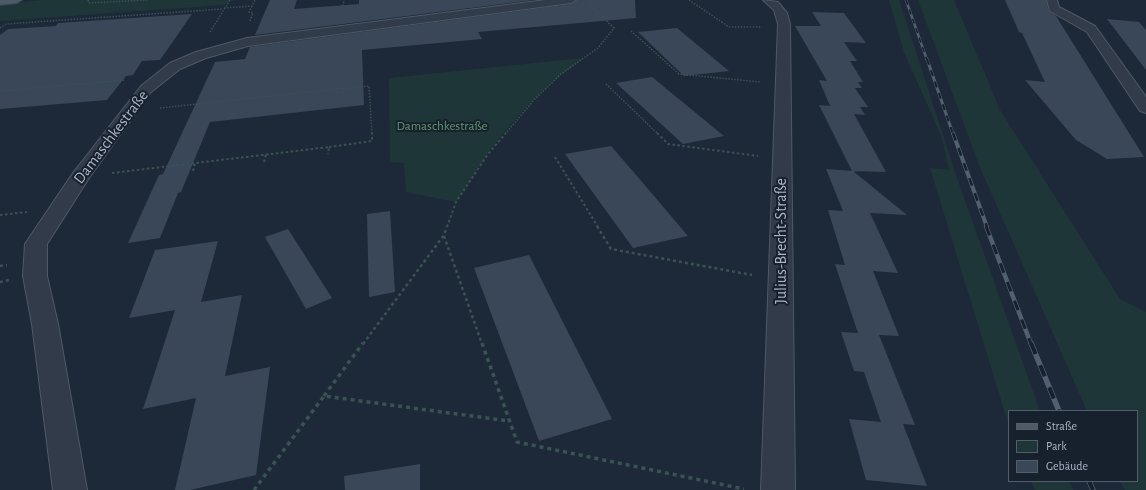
<!DOCTYPE html>
<meta charset="utf-8">
<style>
body{margin:0}
#map{position:relative;width:1146px;height:490px;overflow:hidden;background:#1d2938;font-family:"Alegreya Sans",sans-serif}
canvas{display:block}
.legend{position:absolute;left:1008px;top:410px;width:130px;height:72px;box-sizing:border-box;background:#17202d;border:1px solid #525c6a;margin:0;padding:5px 7px;list-style:none;font-size:12px;color:#abb5c6}
.legend li{display:flex;align-items:center;gap:8px;height:20px}
.legend b{width:20px;border:1px solid #525c6a}
</style>
<div id="map">
<canvas width="1146" height="490"></canvas>
<ul class="legend">
<li><b style="height:5px;background:#4f5a69"></b>Straße</li>
<li><b style="height:11px;background:#1f3639"></b>Park</li>
<li><b style="height:11px;background:#394759"></b>Gebäude</li>
</ul>
</div>
<script>
const ctx = document.querySelector('canvas').getContext('2d');
ctx.lineJoin = 'round';
function fill(path, color) { ctx.fillStyle = color; ctx.fill(path, 'evenodd'); }
function strokePath(path, color, width, dash) { ctx.strokeStyle = color; ctx.lineWidth = width; ctx.lineCap = dash ? 'butt' : 'round'; ctx.setLineDash(dash || []); ctx.stroke(path); }
function label(font, color, halo, rows, align = 'center') {
  ctx.font = font + ' "Alegreya Sans",sans-serif'; ctx.lineWidth = 4; ctx.setLineDash([]); ctx.textBaseline = 'middle'; ctx.strokeStyle = halo; ctx.fillStyle = color; for (const [text, x, y, turn = 0] of rows) {
    ctx.save(); ctx.translate(x, y); ctx.rotate((+turn || 0) * Math.PI / 180); ctx.textAlign = isNaN(turn) ? turn : align; if (halo) ctx.strokeText(text, 0, 0); ctx.fillText(text, 0, 0); ctx.restore();
  }
}
fill(new Path2D(`
 M 41,0 L 235,0 L 223,5 L 0,21 L 0,3 L 17,3 Z
 M 889,0 L 899,0 L 957,178 L 1040,411 L 1009,411 L 1009,426 L 930,168 L 949,170 L 942,138 L 904,52 Z
 M 918,0 L 954,0 L 1000,110 L 1120,299 L 1146,312 L 1146,490 L 1125,490 L 1120,481 L 1137,481 L 1137,411 L 1087,411 L 979,165 Z
 M 584,58 C 547,84 515,116 488,153 C 477,169 467,186 456,202 L 406,192 L 404,163 L 390,162 L 389,78 Z
 M 1031,481 L 1069,481 L 1073,490 L 1035,490 Z`), '#1f3639');
fill(new Path2D(`
 M 270,0 L 297,0 L 294,9 L 359,4 L 359,0 L 534,0 L 255,35 Z
 M 577,0 L 635,0 L 636,18 L 478,32 L 482,39 L 362,50 L 364,105 L 210,122 L 181,192 L 178,193 L 160,238 L 128,243 L 159,175 L 163,174 L 215,62 L 245,59 L 250,47 L 571,4 Z
 M 1005,0 L 1046,0 L 1049,11 L 1056,16 L 1144,157 L 1107,159 L 1076,140 L 1025,80 L 1045,82 L 1022,33 L 1019,32 Z
 M 812,12 L 844,13 L 866,43 L 844,42 L 857,61 L 850,61 L 863,82 L 858,82 L 862,88 L 855,88 L 868,107 L 860,107 L 865,115 L 854,114 L 886,172 L 852,171 L 819,105 L 830,106 L 819,80 L 827,81 L 795,26 L 821,26 Z
 M 192,14 L 160,60 L 142,61 L 133,75 L 126,76 L 107,100 L 0,109 L 0,35 L 8,29 L 56,26 L 58,23 Z
 M 1107,19 L 1139,22 L 1146,30 L 1146,70 Z
 M 677,28 L 729,71 L 684,76 L 638,32 Z
 M 652,77 L 724,136 L 683,144 L 616,83 Z
 M 611,146 L 637,176 L 688,236 L 633,248 L 565,154 Z
 M 826,169 L 853,171 L 907,215 L 870,213 L 898,273 L 873,271 L 899,336 L 879,335 L 915,425 L 903,424 L 927,486 L 866,480 L 849,419 L 881,422 L 864,372 L 854,371 L 841,332 L 858,333 L 835,264 L 845,265 L 828,210 L 843,211 Z
 M 390,211 L 395,292 L 369,297 L 367,214 Z
 M 288,229 L 332,298 L 306,309 L 265,237 Z
 M 218,241 L 201,302 L 242,295 L 225,376 L 270,367 L 256,475 L 190,490 L 175,490 L 196,398 L 143,409 L 175,310 L 129,318 L 155,250 Z
 M 529,255 L 612,419 L 539,441 L 474,268 Z
 M 420,464 L 420,490 L 345,490 L 344,476 Z`), '#394759');
const minor = new Path2D(`
 M 546,0 L 576,0 L 571,3 L 248,46 L 206,58 L 180,69 L 151,92 L 89,178 L 47,244 L 47,276 L 58,324 L 87,490 L 53,490 L 32,324 L 23,276 L 25,244 L 73,173 L 141,86 L 170,63 L 196,52 L 247,38 Z
 M 763,0 L 778,2 L 787,13 L 790,24 L 795,490 L 761,490 L 778,24 L 774,10 Z
 M 1047,0 L 1057,0 L 1059,7 L 1095,26 L 1146,97 L 1146,113 L 1140,111 L 1087,32 L 1050,11 Z`);
const primary = new Path2D(`
 M 0,0 L 22,0 L 17,3 L 0,5 Z`);
strokePath(minor, '#4f5867', 2);
strokePath(primary, '#3b4452', 2);
strokePath(new Path2D(`
 M 88,0 L 89,3 L 147,0
 M 689,0 L 729,27 L 762,27
 M 343,6 L 344,0
 M 224,8 L 252,6 L 255,0
 M 250,21 L 253,13 L 249,12 L 252,6
 M 0,28 L 6,24 L 223,9
 M 631,31 L 679,74 L 760,82
 M 210,32 L 230,0
 M 606,84 L 658,134
 M 337,89 L 369,86 L 372,134
 M 0,91 L 125,80
 M 160,108 L 337,89 L 337,94
 M 505,134 L 535,99 L 561,74 L 598,48 L 614,28 L 589,4`), '#3a5254', 1.5, [1.5, 1.5]);
strokePath(new Path2D(`
 M 657,133 L 668,144 L 758,156
 M 329,147 L 372,141 L 372,133
 M 555,157 L 598,227
 M 264,162 L 266,154
 M 193,171 L 195,163
 M 112,173 L 329,147 L 328,154
 M 0,215 L 27,212
 M 447,227 L 456,202 L 488,154 L 506,133`), '#3a5254', 2, [2.5, 2.5]);
strokePath(new Path2D(`
 M 597,226 L 611,249 L 752,275
 M 444,236 L 482,344
 M 0,266 L 7,265
 M 0,282 L 9,280
 M 363,344 L 444,235 L 447,226`), '#3a5254', 2.5, [3, 3]);
strokePath(new Path2D(`
 M 482,343 L 517,442 L 744,489
 M 324,396 L 363,343
 M 254,490 L 324,396 L 509,421`), '#3a5254', 3.5, [4, 4]);
fill(minor, '#313b49');
fill(primary, '#4f5a69');
const railFar4 = new Path2D(`
 M 906,0 L 927,60`);
const railFar3 = new Path2D(`
 M 927,59 L 953,134`);
const railFar2 = new Path2D(`
 M 953,133 L 987,227`);
const railFar1 = new Path2D(`
 M 986,226 L 1031,344`);
const rail = new Path2D(`
 M 1031,343 L 1059,411
 M 1089,481 L 1093,490`);
strokePath(railFar4, '#525f70', 2.5);
strokePath(railFar3, '#525f70', 3);
strokePath(railFar2, '#525f70', 4);
strokePath(railFar1, '#525f70', 4.5);
strokePath(rail, '#525f70', 5.5);
strokePath(railFar4, '#17202d', 1.5, [5]);
strokePath(railFar3, '#17202d', 2, [6]);
strokePath(railFar2, '#17202d', 2.5, [8]);
strokePath(railFar1, '#17202d', 3, [10]);
strokePath(rail, '#17202d', 4, [12]);
label('13px', '#61986d', '#17202d', [
 ["Damaschkestraße",442,126]
]);
label('16px', '#abb5c6', '#17202d', [
 ["Damaschkestraße",111,137,-53],
 ["Julius-Brecht-Straße",781,241,-90]
]);
</script>
